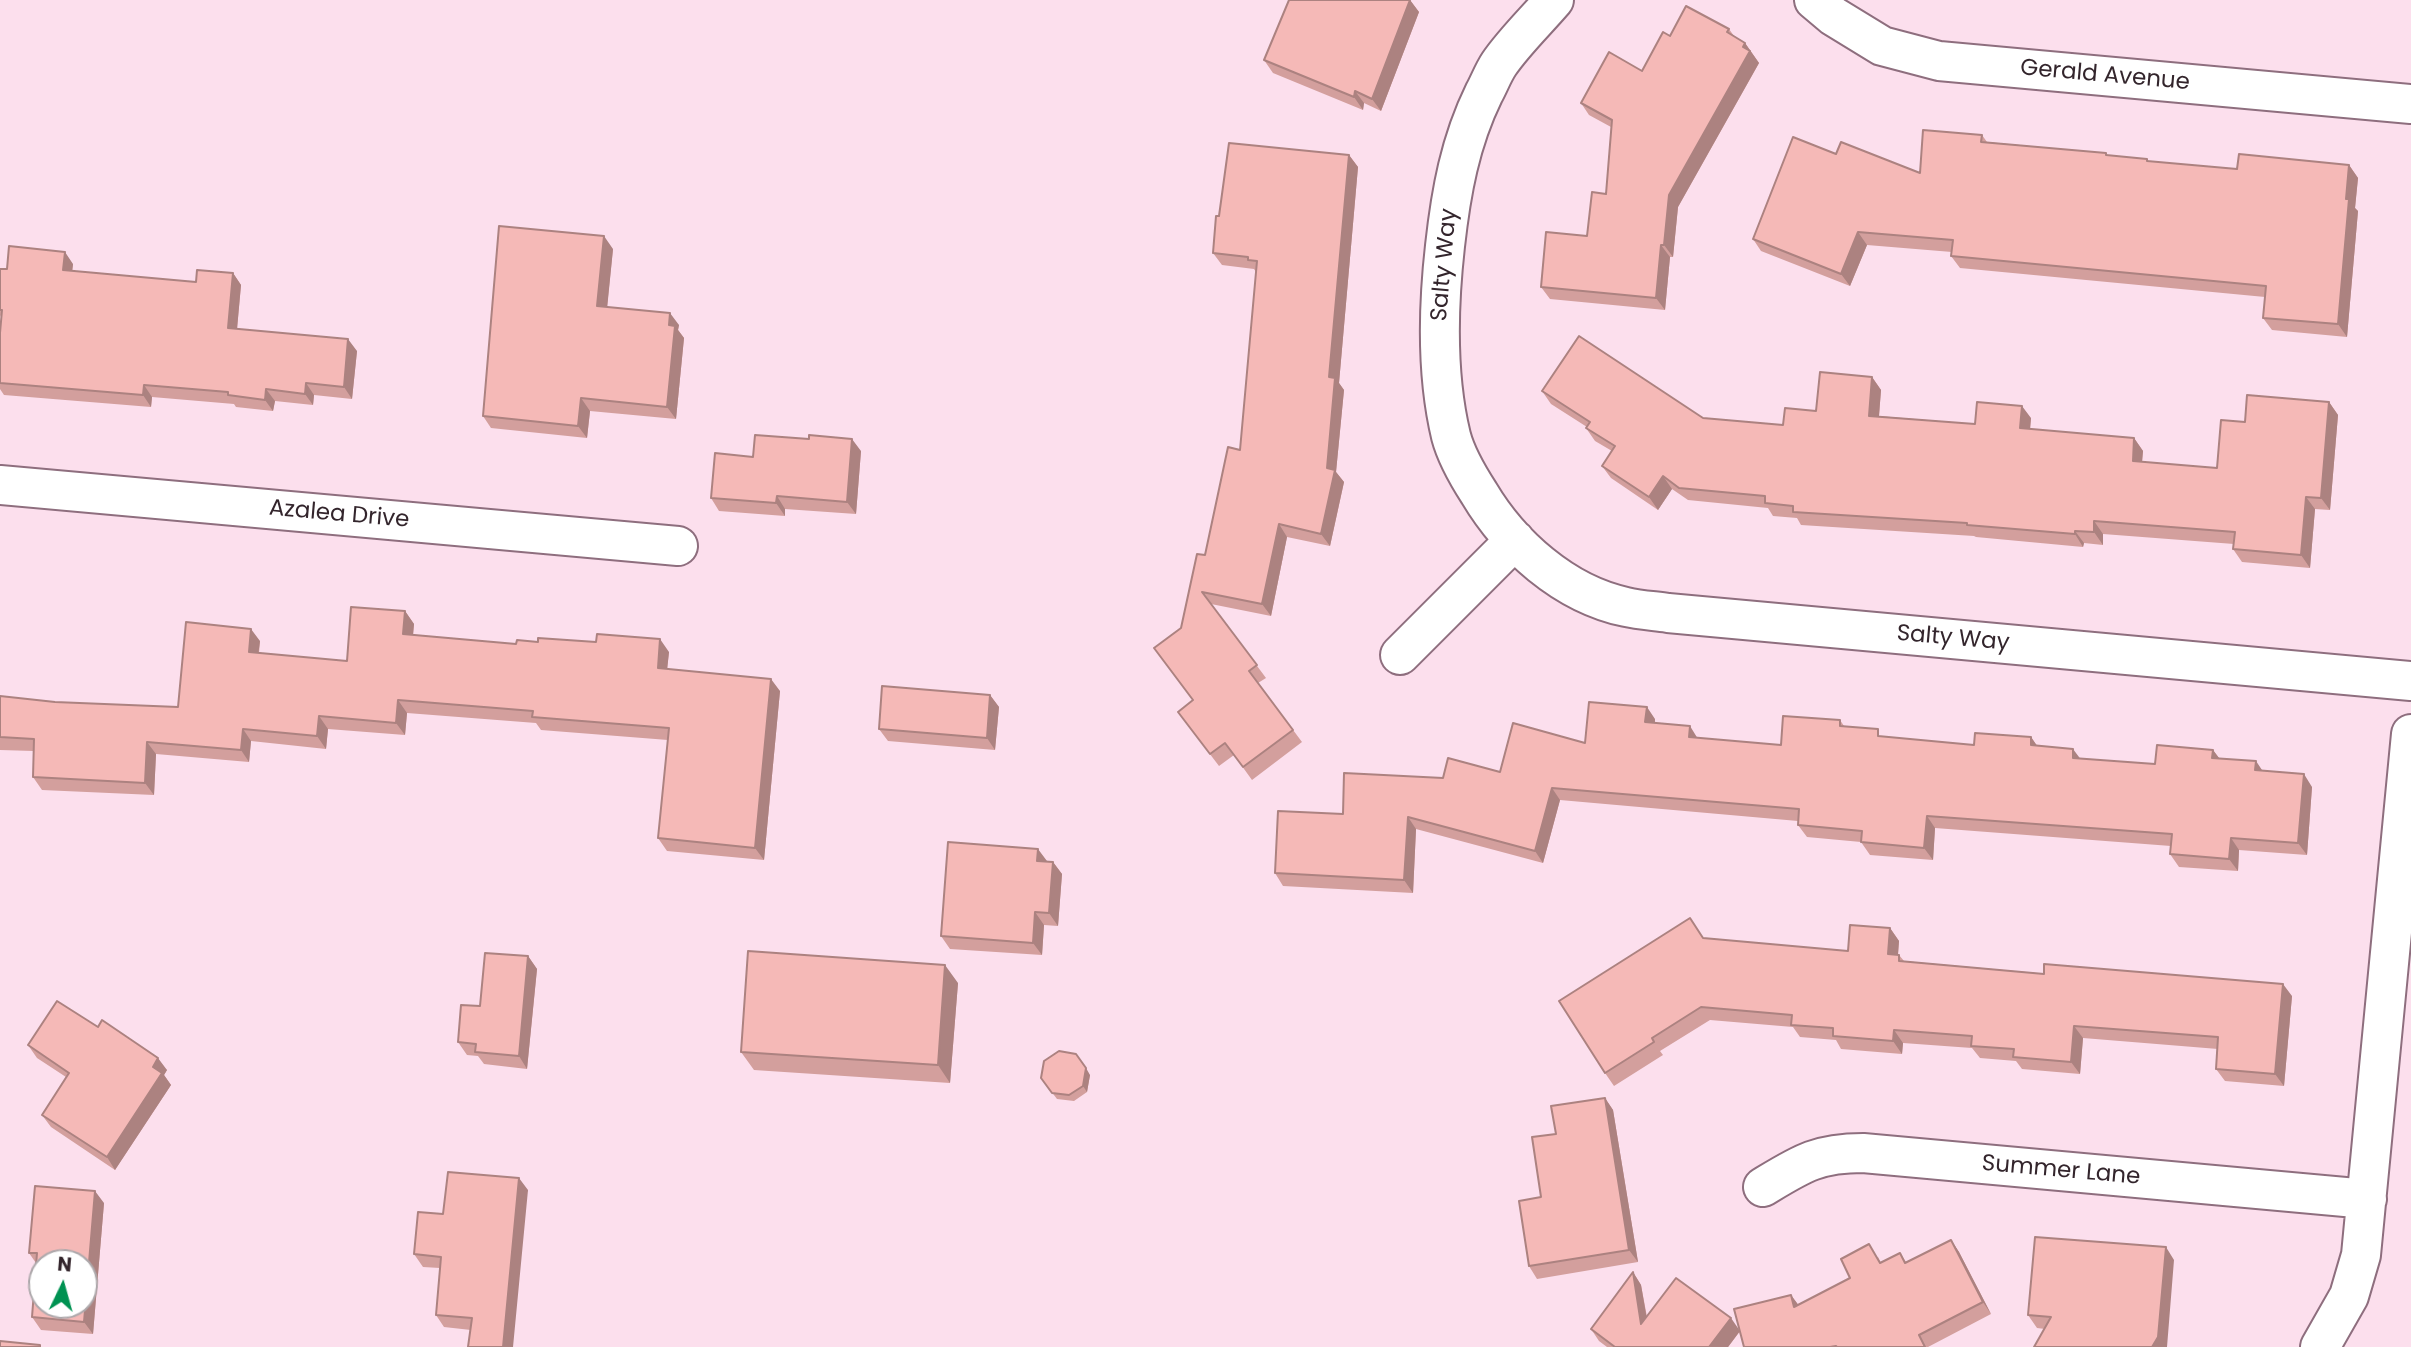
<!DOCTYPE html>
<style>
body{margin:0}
#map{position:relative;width:2411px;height:1347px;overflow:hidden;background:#fcdfed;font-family:Poppins,sans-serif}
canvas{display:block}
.north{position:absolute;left:28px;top:1249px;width:70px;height:70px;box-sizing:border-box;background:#fff;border:2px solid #ada8ab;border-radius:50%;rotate:5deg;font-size:19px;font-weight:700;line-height:28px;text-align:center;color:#33252c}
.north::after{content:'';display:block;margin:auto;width:24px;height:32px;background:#009252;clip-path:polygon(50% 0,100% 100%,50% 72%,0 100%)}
</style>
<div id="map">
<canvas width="2411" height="1347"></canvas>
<div class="north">N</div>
</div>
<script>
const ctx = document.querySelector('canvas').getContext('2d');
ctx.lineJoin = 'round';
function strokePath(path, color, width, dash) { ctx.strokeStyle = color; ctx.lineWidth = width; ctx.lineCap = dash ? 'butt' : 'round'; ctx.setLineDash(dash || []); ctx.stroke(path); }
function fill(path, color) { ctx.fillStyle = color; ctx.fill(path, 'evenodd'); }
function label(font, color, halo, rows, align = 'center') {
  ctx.font = font + ' Poppins,sans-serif'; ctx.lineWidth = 5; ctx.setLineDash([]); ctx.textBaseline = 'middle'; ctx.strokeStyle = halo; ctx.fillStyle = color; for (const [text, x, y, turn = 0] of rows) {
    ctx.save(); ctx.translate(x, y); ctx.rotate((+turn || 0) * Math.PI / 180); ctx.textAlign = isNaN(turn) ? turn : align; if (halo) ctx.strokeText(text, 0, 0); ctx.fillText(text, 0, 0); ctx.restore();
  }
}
const minor = new Path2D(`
 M 1554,0 C 1536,21 1514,42 1499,64 C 1493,73 1489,84 1484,93 C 1460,142 1451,192 1445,246 C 1438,308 1436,374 1451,436 C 1456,455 1468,476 1479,493 C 1510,545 1564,594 1626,607 C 1639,610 1654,611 1668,613 L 2411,681
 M 1814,0 L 1833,16 L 1882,46 L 1939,61 L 2411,104
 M 0,485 L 678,546
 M 1400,655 L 1515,540
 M 1763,1187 C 1801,1164 1817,1153 1863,1153 L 2367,1199
 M 2320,1347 L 2349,1296 L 2361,1255 L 2411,734`);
strokePath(minor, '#8e6e7e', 42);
strokePath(minor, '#fff', 38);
fill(new Path2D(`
 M 1410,0 L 1419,12 L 1381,111 L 1364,103 L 1363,110 L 1273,73 L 1264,60 Z
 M 1729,29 L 1734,36 L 1745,43 L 1759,63 L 1678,207 L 1673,257 L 1670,257 L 1665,310 L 1550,299 L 1541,287 L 1587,236 L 1606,194 L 1611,127 L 1589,115 L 1581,103 L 1642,71 L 1670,36 Z
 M 1982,135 L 1987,142 L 2106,153 L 2108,155 L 2147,159 L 2149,161 L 2237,169 L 2349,165 L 2358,178 L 2355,208 L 2358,211 L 2347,337 L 2272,330 L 2263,318 L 2265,297 L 1960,268 L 1951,256 L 1952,252 L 1867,245 L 1850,286 L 1761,251 L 1753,239 L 1836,154 L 1920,173 Z
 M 1349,155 L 1358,167 L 1339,383 L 1344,390 L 1336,472 L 1344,482 L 1330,546 L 1287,537 L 1271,616 L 1211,604 L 1266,678 L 1258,683 L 1302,742 L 1252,780 L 1234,755 L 1219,766 L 1178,712 L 1193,700 L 1181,628 L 1240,450 L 1256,272 L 1254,269 L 1222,265 L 1213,253 L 1219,216 Z
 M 613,249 L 607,307 L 679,325 L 678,330 L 684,338 L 676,419 L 590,411 L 587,438 L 491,428 L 483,416 Z
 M 73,264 L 72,271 L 196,282 L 233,273 L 241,285 L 237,329 L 357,351 L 352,399 L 314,395 L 313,405 L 275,401 L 273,411 L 236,407 L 234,404 L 152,397 L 151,407 L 4,395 L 0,389 L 0,333 L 1,317 L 0,315 L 0,269 L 7,269 Z
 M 1872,377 L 1881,390 L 1879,416 L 1975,424 L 2031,418 L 2030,429 L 2134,438 L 2143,451 L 2142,462 L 2217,468 L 2245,422 L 2329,402 L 2338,415 L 2330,510 L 2315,509 L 2310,568 L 2242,562 L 2233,549 L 2234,544 L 2103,534 L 2103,545 L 2084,543 L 2083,547 L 1976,537 L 1974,536 L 1801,525 L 1797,518 L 1773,516 L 1768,508 L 1688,500 L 1672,489 L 1658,510 L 1611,478 L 1602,466 L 1612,451 L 1595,441 L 1586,428 L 1587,427 L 1551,404 L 1542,391 L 1703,418 L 1783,425 L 1816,411 Z
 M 861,451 L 856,514 L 785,509 L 785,516 L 719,511 L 711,498 Z
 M 405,611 L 414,624 L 413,635 L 516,644 L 669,652 L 667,669 L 780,691 L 764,860 L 667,851 L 658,838 L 668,740 L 541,730 L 536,723 L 407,713 L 405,735 L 328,729 L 326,749 L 251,741 L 249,762 L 156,754 L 154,795 L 42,790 L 33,777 L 34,751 L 0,750 L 0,696 L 55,702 L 178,707 L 260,641 L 259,653 L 347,661 Z
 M 990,695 L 999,707 L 995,750 L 888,741 L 879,729 Z
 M 1655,719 L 1655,723 L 1698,738 L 1781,745 L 1840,720 L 1844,726 L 1884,737 L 1974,745 L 2031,737 L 2037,746 L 2080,759 L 2155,764 L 2213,750 L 2219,758 L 2312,787 L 2307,855 L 2239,850 L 2238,871 L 2179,867 L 2170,854 L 2171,846 L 1935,828 L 1933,860 L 1870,855 L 1861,842 L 1807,837 L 1798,825 L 1798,821 L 1560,800 L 1543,863 L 1416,829 L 1413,893 L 1283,886 L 1275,873 L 1343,814 L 1443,778 L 1500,772 Z
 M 1047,861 L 1053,862 L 1062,874 L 1058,926 L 1044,925 L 1042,955 L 950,949 L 941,936 Z
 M 1890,928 L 1899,941 L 1898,955 L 1899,955 L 1904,961 L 2292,996 L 2284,1086 L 2225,1081 L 2216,1069 L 2218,1049 L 2083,1038 L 2080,1074 L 2022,1069 L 2016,1061 L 1980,1058 L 1972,1048 L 1903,1043 L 1902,1054 L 1841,1049 L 1836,1040 L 1800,1037 L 1793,1027 L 1710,1020 L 1660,1051 L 1663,1055 L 1614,1086 L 1605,1073 L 1704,938 L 1848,951 Z
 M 528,956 L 537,969 L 527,1069 L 484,1064 L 478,1056 L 467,1055 L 458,1042 L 480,1006 Z
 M 958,983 L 950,1083 L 754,1070 L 741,1052 Z
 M 98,1027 L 167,1070 L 164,1075 L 171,1085 L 115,1170 L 51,1127 L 42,1115 L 66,1077 L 37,1058 L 28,1045 Z
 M 1090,1075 L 1087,1092 L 1074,1101 L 1057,1099 L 1041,1078 Z
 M 1605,1098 L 1613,1110 L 1638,1262 L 1537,1279 L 1529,1266 L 1541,1197 L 1556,1134 Z
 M 528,1190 L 471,1330 L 444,1327 L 436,1315 L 440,1268 L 423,1267 L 414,1254 L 443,1214 Z
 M 104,1203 L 93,1334 L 41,1330 L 32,1317 L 36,1263 L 29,1253 Z
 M 1951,1240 L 1959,1252 L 1991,1314 L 1928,1347 L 1744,1347 L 1740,1331 L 1728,1347 L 1607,1347 L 1599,1341 L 1591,1329 L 1633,1272 L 1641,1285 L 1647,1317 L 1740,1331 L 1791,1295 L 1798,1305 L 1850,1278 L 1878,1257 L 1881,1263 L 1900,1253 L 1906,1262 Z
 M 2174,1260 L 2045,1329 L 2037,1328 L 2028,1315 Z`), '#d39f9d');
fill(new Path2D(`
 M 1410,0 L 1419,12 L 1381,111 L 1372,99 Z
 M 1745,43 L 1759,63 L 1678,207 L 1673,257 L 1664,245 L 1669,195 Z
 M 1355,91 L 1364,103 L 1363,110 L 1354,97 Z
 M 1349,155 L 1358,167 L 1339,383 L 1344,390 L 1336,472 L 1344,482 L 1330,546 L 1321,534 L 1329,377 Z
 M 2349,165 L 2358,178 L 2355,208 L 2358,211 L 2347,337 L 2338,324 Z
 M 1858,232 L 1867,245 L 1850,286 L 1841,274 Z
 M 604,236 L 613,249 L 606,319 L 597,306 Z
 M 1661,245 L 1670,257 L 1665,310 L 1656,298 Z
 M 65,252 L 73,264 L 71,282 L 63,270 Z
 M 233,273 L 241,285 L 236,340 L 228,328 Z
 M 670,313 L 679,325 L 678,330 L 684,338 L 676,419 L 667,407 L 669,325 Z
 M 348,339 L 357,351 L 352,399 L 344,387 Z
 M 1872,377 L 1881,390 L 1878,428 L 1869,416 Z
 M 306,383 L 314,395 L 313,405 L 305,394 Z
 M 144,385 L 152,397 L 151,407 L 143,395 Z
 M 266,389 L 275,401 L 273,411 L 265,400 Z
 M 581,398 L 590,411 L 587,438 L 578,426 Z
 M 2329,402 L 2338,415 L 2330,510 L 2321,498 Z
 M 2022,406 L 2031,418 L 2029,441 L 2020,428 Z
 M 2134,438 L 2143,451 L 2141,473 L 2133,461 Z
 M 852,439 L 861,451 L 856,514 L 847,502 Z
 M 1663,476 L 1672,489 L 1658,510 L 1649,497 Z
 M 777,496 L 785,509 L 785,516 L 776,503 Z
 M 2306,497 L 2315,509 L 2310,568 L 2301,555 Z
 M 2094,521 L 2103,534 L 2103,545 L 2094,532 Z
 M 1279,524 L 1287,537 L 1271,616 L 1262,604 Z
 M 2075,531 L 2084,543 L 2083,547 L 2075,534 Z
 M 405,611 L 414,624 L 412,646 L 403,634 Z
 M 251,629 L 260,641 L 257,664 L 249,652 Z
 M 660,639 L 669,652 L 666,680 L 658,668 Z
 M 771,679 L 780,691 L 764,860 L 755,848 Z
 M 990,695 L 999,707 L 995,750 L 987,738 Z
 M 398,700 L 407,713 L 405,735 L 396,723 Z
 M 1647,707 L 1655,719 L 1654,735 L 1645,722 Z
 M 319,716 L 328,729 L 326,749 L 317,736 Z
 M 1690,726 L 1698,739 L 1689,737 Z
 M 243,729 L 251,741 L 249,762 L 241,750 Z
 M 2031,737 L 2040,750 L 2031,745 Z
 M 147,742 L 156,754 L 154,795 L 145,783 Z
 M 2073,749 L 2082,761 L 2073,758 Z
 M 2213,750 L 2222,762 L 2212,758 Z
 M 2256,761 L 2264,773 L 2255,770 Z
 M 2304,774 L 2312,787 L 2307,855 L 2298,843 Z
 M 1552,788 L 1560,800 L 1543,863 L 1535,851 Z
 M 1927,816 L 1935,828 L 1933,860 L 1924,848 Z
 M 1408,817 L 1416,829 L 1413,893 L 1404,880 Z
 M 2231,838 L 2239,850 L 2238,871 L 2229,859 Z
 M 1038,849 L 1047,861 L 1037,861 Z
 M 1053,862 L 1062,874 L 1058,926 L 1049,913 Z
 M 1035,912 L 1044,925 L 1042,955 L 1033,943 Z
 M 1890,928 L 1899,941 L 1897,966 L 1888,954 Z
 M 528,956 L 537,969 L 527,1069 L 519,1056 Z
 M 945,965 L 958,983 L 950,1083 L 938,1065 Z
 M 2283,984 L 2292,996 L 2284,1086 L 2275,1074 Z
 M 2074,1026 L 2083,1038 L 2080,1074 L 2071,1062 Z
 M 1894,1030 L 1903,1043 L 1902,1054 L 1893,1041 Z
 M 158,1058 L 167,1070 L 164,1075 L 171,1085 L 115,1170 L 107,1157 L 153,1067 Z
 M 1086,1068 L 1090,1075 L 1087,1092 L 1083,1086 Z
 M 1605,1098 L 1613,1110 L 1638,1262 L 1629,1250 Z
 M 519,1178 L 528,1190 L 513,1347 L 503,1347 Z
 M 95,1191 L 104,1203 L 93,1334 L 84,1322 Z
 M 1951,1240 L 1959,1252 L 1991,1314 L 1983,1302 Z
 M 2166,1247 L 2174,1260 L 2167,1347 L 2152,1347 Z
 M 1633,1272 L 1641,1285 L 1650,1337 L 1641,1324 Z
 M 1791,1295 L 1800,1307 L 1794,1307 Z
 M 1731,1318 L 1740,1331 L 1728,1347 L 1709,1347 Z`), '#ac8280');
const building = new Path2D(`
 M 1289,0 L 1410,0 L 1372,99 L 1355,91 L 1354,97 L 1264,60 Z
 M 1686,6 L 1729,29 L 1727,32 L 1745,43 L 1743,47 L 1750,51 L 1669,195 L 1664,245 L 1661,245 L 1656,298 L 1541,287 L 1546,232 L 1587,236 L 1592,192 L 1606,194 L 1612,120 L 1581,103 L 1609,52 L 1642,71 L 1663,32 L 1670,36 Z
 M 1923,130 L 1982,135 L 1981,142 L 2106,153 L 2106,155 L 2147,159 L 2147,161 L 2237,169 L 2239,154 L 2349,165 L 2346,199 L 2349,199 L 2338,324 L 2263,318 L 2266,286 L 1951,256 L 1953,240 L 1858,232 L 1841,274 L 1753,239 L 1793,137 L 1836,154 L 1841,142 L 1920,173 Z
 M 1229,143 L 1349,155 L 1329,377 L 1335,378 L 1327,468 L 1335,470 L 1321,534 L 1279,524 L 1262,604 L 1202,592 L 1257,665 L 1249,671 L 1293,730 L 1243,767 L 1225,743 L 1210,754 L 1178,712 L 1193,700 L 1154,648 L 1181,628 L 1197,554 L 1205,555 L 1228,447 L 1240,450 L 1257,261 L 1248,260 L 1248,257 L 1213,253 L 1216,216 L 1219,216 Z
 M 499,226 L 604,236 L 597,306 L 670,313 L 669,325 L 675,326 L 667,407 L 581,398 L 578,426 L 483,416 Z
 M 9,246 L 65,252 L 63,270 L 196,282 L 197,270 L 233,273 L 228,328 L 348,339 L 344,387 L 306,383 L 305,394 L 266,389 L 265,400 L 228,395 L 228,392 L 144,385 L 143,395 L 0,383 L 0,333 L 2,310 L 0,310 L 0,269 L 7,269 Z
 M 1579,336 L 1703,418 L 1783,425 L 1785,408 L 1816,411 L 1820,372 L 1872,377 L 1869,416 L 1975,424 L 1977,402 L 2022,406 L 2020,428 L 2134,438 L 2133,461 L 2217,468 L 2221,420 L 2245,422 L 2247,395 L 2329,402 L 2321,498 L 2306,497 L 2301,555 L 2233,549 L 2235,532 L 2094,521 L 2094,532 L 2075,531 L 2075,534 L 1967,525 L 1967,523 L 1793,512 L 1793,506 L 1765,503 L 1765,496 L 1679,488 L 1663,476 L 1649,497 L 1602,466 L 1615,446 L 1586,428 L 1590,422 L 1542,391 Z
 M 755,435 L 809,439 L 809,435 L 852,439 L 847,502 L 777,496 L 776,503 L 711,498 L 715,453 L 753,457 Z
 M 351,607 L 405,611 L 403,634 L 516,644 L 517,640 L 538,642 L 538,638 L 596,642 L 597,634 L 660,639 L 658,668 L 771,679 L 755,848 L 658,838 L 669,728 L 532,717 L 533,711 L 398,700 L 396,723 L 319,716 L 317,736 L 243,729 L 241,750 L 147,742 L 145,783 L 33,777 L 34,739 L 0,737 L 0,696 L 55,702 L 178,707 L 186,622 L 251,629 L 249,652 L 347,661 Z
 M 882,686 L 990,695 L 987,738 L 879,729 Z
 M 1589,702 L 1647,707 L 1645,722 L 1690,726 L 1689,737 L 1781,745 L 1783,716 L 1840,720 L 1840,726 L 1878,729 L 1878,736 L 1974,745 L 1975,733 L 2031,737 L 2031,745 L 2073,749 L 2073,758 L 2155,764 L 2157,745 L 2213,750 L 2212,758 L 2256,761 L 2255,770 L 2304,774 L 2298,843 L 2231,838 L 2229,859 L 2170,854 L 2172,834 L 1927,816 L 1924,848 L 1861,842 L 1862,831 L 1798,825 L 1799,809 L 1552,788 L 1535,851 L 1408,817 L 1404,880 L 1275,873 L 1278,811 L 1343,814 L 1344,773 L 1443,778 L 1448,758 L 1500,772 L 1513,723 L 1585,743 Z
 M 948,842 L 1038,849 L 1037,861 L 1053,862 L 1049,913 L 1035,912 L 1033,943 L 941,936 Z
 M 1690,918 L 1703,938 L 1848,951 L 1850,925 L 1890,928 L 1888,954 L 1899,955 L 1899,961 L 2044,974 L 2044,964 L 2283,984 L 2275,1074 L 2216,1069 L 2218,1037 L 2074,1026 L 2071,1062 L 2013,1057 L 2014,1049 L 1971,1046 L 1972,1036 L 1894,1030 L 1893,1041 L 1833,1036 L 1833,1028 L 1791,1025 L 1792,1015 L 1701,1007 L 1652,1038 L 1654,1042 L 1605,1073 L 1559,1001 Z
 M 748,951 L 945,965 L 938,1065 L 741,1052 Z
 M 485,953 L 528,956 L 519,1056 L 475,1052 L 476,1044 L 458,1042 L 461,1005 L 480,1006 Z
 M 57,1001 L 98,1027 L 102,1020 L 158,1058 L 153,1067 L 162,1073 L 107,1157 L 42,1115 L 69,1073 L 28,1045 Z
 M 1059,1051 L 1076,1054 L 1086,1068 L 1083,1086 L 1069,1095 L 1052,1093 L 1041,1078 L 1044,1061 Z
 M 1605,1098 L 1629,1250 L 1529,1266 L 1519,1201 L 1541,1197 L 1532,1137 L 1556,1134 L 1551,1106 Z
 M 448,1172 L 519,1178 L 503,1347 L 468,1347 L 472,1318 L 436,1315 L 441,1257 L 414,1254 L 418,1212 L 443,1214 Z
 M 35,1186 L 95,1191 L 84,1322 L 32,1317 L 37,1253 L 29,1253 ZM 42,1263 L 84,1263 L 84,1305 L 42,1305 Z
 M 2035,1237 L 2166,1247 L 2158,1337 L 2152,1347 L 2034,1347 L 2051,1317 L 2028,1315 Z
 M 1951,1240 L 1983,1302 L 1919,1335 L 1925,1347 L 1837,1347 L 1836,1346 L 1830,1347 L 1744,1347 L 1734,1309 L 1791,1295 L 1794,1307 L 1850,1278 L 1841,1259 L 1869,1244 L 1880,1263 L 1900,1253 L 1905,1263 Z
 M 1633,1272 L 1641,1324 L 1676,1278 L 1731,1318 L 1709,1347 L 1615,1347 L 1591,1329 Z
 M 0,1341 L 40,1345 L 40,1347 L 0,1347 Z`);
fill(building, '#f5b9b7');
strokePath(building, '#ac8280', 2);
label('23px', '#33252c', '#fff', [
 ["Gerald Avenue",2105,76,5],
 ["Salty Way",1445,265,-85],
 ["Azalea Drive",339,515,5],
 ["Salty Way",1953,639,5],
 ["Summer Lane",2061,1171,5]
]);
</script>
